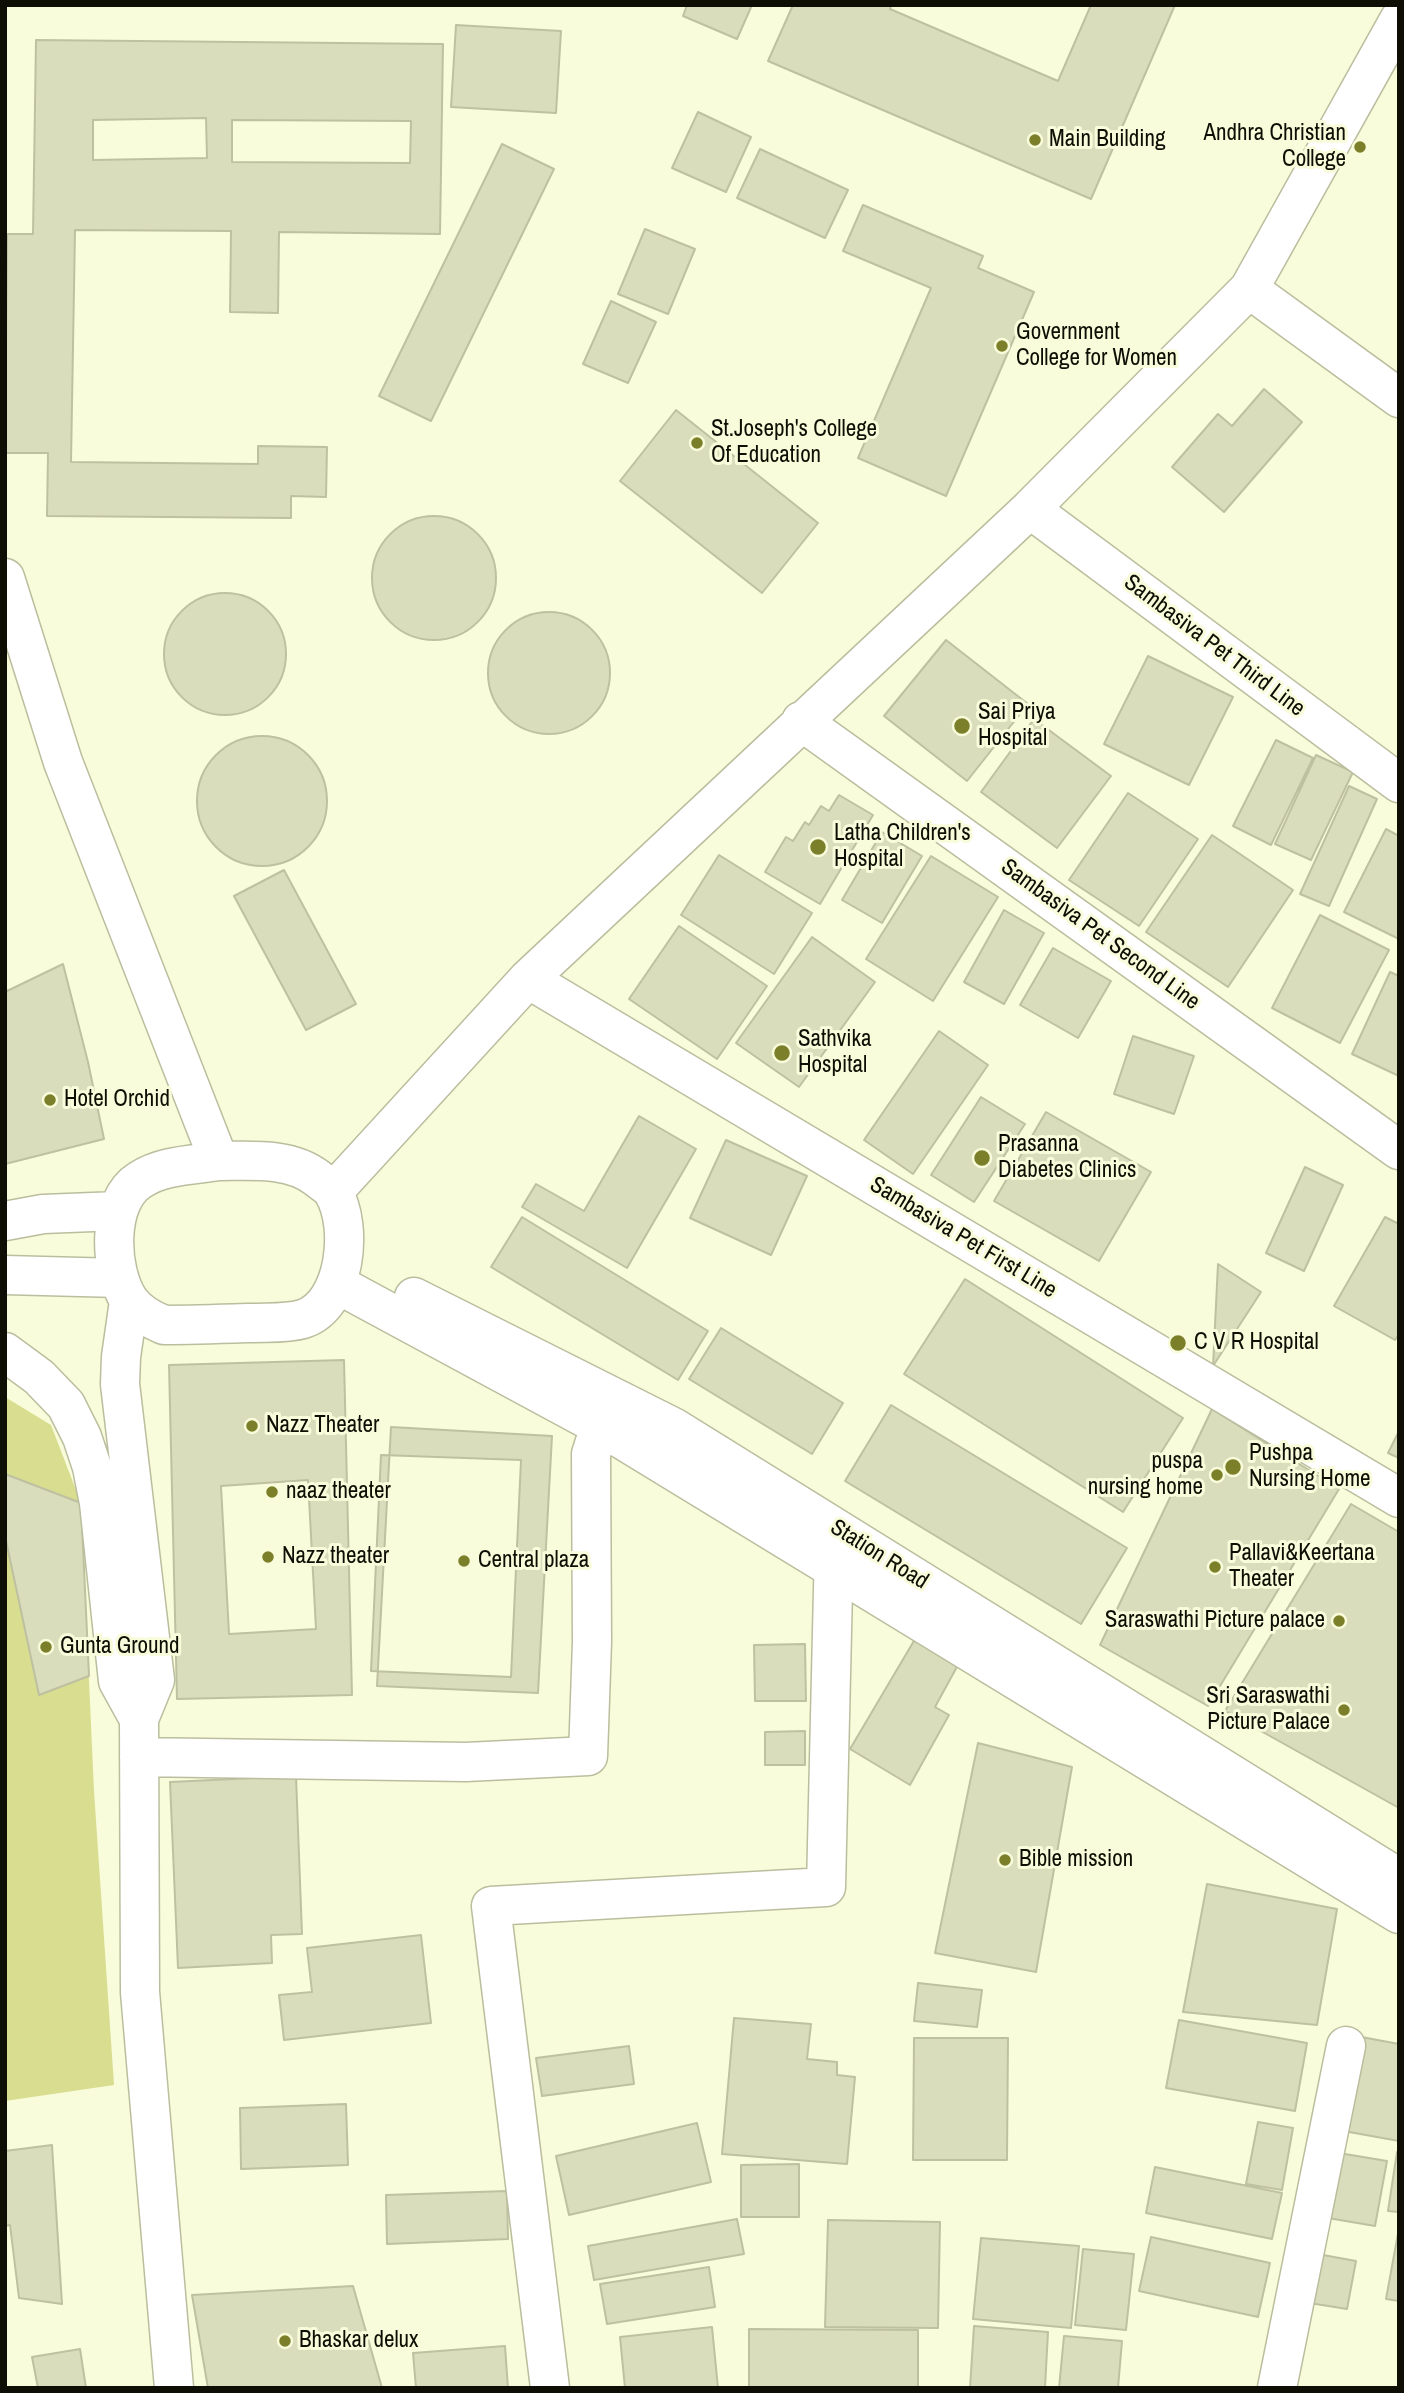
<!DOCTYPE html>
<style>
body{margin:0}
#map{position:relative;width:1404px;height:2393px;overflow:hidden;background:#f9fcda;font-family:"Archivo Narrow",sans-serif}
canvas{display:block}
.frame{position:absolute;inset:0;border:7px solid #0e0e04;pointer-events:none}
</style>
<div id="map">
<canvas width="1404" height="2393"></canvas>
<div class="frame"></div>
</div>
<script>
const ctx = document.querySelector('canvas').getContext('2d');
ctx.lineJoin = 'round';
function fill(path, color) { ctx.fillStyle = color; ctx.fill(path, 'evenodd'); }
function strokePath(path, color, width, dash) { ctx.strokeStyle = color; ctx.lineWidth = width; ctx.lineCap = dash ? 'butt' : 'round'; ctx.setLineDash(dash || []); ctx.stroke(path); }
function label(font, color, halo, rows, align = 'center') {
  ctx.font = font + ' "Archivo Narrow",sans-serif'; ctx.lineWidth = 6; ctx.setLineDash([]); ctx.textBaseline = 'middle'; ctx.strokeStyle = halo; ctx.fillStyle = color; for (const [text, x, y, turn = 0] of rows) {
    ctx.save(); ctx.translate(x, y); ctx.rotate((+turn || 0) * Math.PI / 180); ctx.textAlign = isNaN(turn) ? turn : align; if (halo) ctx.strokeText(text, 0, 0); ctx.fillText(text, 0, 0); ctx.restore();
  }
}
fill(new Path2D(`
 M 5,1397 L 51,1425 L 81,1503 L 94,1791 L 114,2085 L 5,2101 Z`), '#d8dd90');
const building = new Path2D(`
 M 687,5 L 752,5 L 737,39 L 683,16 Z
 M 793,5 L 891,5 L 890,9 L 1058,81 L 1091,5 L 1175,5 L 1091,199 L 768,61 Z
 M 456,25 L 561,31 L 556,113 L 451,107 Z
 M 36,40 L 443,44 L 440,234 L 279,232 L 278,313 L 230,312 L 231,231 L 75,230 L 71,462 L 258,464 L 258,446 L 327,447 L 326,497 L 291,496 L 291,518 L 47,516 L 48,453 L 5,453 L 7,234 L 33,234 ZM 206,118 L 207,158 L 93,160 L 93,120 ZM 232,120 L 411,121 L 410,163 L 232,162 Z
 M 698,112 L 751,137 L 726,192 L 672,168 Z
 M 502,144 L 554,169 L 431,421 L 379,396 Z
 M 760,149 L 848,190 L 825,238 L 737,198 Z
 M 863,205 L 983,256 L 978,268 L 1034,292 L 946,496 L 858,458 L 931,288 L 843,251 Z
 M 645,229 L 695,249 L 668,314 L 618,294 Z
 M 611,301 L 656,322 L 628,383 L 583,364 Z
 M 1264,389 L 1302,422 L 1224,512 L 1172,467 L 1218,414 L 1232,426 Z
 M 676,410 L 818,523 L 762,593 L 620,481 Z
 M372 578a62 62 0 1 1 124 0a62 62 0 1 1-124 0Z
 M164 654a61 61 0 1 1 122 0a61 61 0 1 1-122 0Z
 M488 673a61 61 0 1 1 122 0a61 61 0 1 1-122 0Z
 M 946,640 L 1028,704 L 967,781 L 884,716 Z
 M 1148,656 L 1233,697 L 1189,785 L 1104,744 Z
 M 1034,719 L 1111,776 L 1057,848 L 981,792 Z
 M197 801a65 65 0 1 1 130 0a65 65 0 1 1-130 0Z
 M 1276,740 L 1313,758 L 1271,845 L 1233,826 Z
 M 1316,755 L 1353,772 L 1311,860 L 1275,844 Z
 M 1349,786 L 1377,799 L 1329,906 L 1300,894 Z
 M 1128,793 L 1198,839 L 1139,926 L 1069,880 Z
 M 839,795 L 873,815 L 820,904 L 765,872 L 786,837 L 793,841 L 805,822 L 809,825 L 821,806 L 829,811 Z
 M 1386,829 L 1399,836 L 1399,939 L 1344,912 Z
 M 882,832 L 922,856 L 882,923 L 842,900 Z
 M 1212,835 L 1293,890 L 1228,987 L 1146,932 Z
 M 719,855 L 812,913 L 774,974 L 681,915 Z
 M 931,856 L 998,897 L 933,1001 L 866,959 Z
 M 284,870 L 356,1004 L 306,1030 L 234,896 Z
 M 1004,910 L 1044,933 L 1004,1004 L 964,982 Z
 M 1320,915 L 1389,950 L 1340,1043 L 1272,1008 Z
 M 679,926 L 767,986 L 717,1059 L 629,999 Z
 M 812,937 L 875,982 L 799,1087 L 736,1043 Z
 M 1053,948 L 1111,981 L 1078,1038 L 1020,1005 Z
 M 63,964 L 88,1062 L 104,1139 L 5,1164 L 5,992 Z
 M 1390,972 L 1399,976 L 1399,1076 L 1352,1054 Z
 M 939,1031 L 988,1065 L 913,1174 L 864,1140 Z
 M 1133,1036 L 1194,1056 L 1174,1114 L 1114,1094 Z
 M 981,1097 L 1025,1124 L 974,1202 L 931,1175 Z
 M 1046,1112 L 1151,1172 L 1099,1261 L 994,1201 Z
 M 639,1116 L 696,1149 L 627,1268 L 522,1207 L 536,1184 L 584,1211 Z
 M 726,1140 L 807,1176 L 771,1255 L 690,1218 Z
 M 1305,1167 L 1343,1185 L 1304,1271 L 1266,1253 Z
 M 522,1217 L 708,1331 L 678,1380 L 491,1267 Z
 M 1385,1217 L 1399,1224 L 1399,1334 L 1395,1340 L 1334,1306 Z
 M 1218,1264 L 1261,1292 L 1213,1366 Z
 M 965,1279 L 1183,1418 L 1123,1512 L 904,1374 Z
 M 721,1328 L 843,1403 L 812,1454 L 689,1379 Z
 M 344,1360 L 352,1695 L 177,1699 L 169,1365 Z
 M 891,1405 L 1127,1548 L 1081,1624 L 845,1481 Z
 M 1212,1409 L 1339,1489 L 1208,1706 L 1100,1645 Z
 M 391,1427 L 552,1436 L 538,1693 L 377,1686 Z
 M 1399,1431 L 1399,1458 L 1388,1453 Z
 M 381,1455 L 521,1460 L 511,1677 L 371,1671 Z
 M 5,1474 L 81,1503 L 89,1676 L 39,1695 L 5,1536 Z
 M 308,1480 L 316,1629 L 229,1634 L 221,1486 Z
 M 1351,1504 L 1399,1532 L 1399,1808 L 1225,1711 Z
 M 918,1634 L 964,1654 L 935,1707 L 949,1715 L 910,1785 L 850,1749 Z
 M 805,1644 L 806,1701 L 755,1701 L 754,1645 Z
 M 805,1731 L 805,1765 L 765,1765 L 765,1732 Z
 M 978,1743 L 1072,1767 L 1036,1972 L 935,1953 Z
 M 296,1776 L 302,1934 L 271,1935 L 272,1963 L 178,1968 L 170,1782 Z
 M 1207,1884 L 1337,1909 L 1317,2025 L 1183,2012 Z
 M 421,1935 L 431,2023 L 284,2040 L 279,1995 L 312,1992 L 307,1948 Z
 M 918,1983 L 982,1990 L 977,2027 L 914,2021 Z
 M 734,2018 L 811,2024 L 807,2059 L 837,2062 L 837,2075 L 855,2077 L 847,2164 L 722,2154 Z
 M 1179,2020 L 1307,2043 L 1295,2111 L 1166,2088 Z
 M 1356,2036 L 1399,2044 L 1399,2141 L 1338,2130 Z
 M 914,2038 L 1008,2038 L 1007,2160 L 913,2160 Z
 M 629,2046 L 634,2084 L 542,2096 L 536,2058 Z
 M 346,2104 L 348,2165 L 241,2169 L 240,2108 Z
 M 1258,2122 L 1293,2128 L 1282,2190 L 1246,2184 Z
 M 697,2123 L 711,2182 L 569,2215 L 556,2156 Z
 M 52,2145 L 62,2304 L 19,2298 L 10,2225 L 5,2226 L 5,2151 Z
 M 1327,2151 L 1387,2161 L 1375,2226 L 1316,2216 Z
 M 1397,2152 L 1399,2152 L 1399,2212 L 1388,2211 Z
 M 799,2164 L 799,2217 L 741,2217 L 741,2165 Z
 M 1155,2167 L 1282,2193 L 1272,2239 L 1146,2213 Z
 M 507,2191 L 508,2239 L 387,2244 L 386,2195 Z
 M 737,2219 L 744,2254 L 594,2280 L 588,2246 Z
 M 828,2220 L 940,2222 L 938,2328 L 825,2327 Z
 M 1399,2228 L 1399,2301 L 1386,2299 Z
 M 1151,2237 L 1270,2263 L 1258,2317 L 1139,2291 Z
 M 981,2238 L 1079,2246 L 1071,2328 L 973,2319 Z
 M 1083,2249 L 1134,2254 L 1126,2330 L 1075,2325 Z
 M 1312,2253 L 1356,2261 L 1347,2309 L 1303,2302 Z
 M 709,2267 L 715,2307 L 607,2324 L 600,2284 Z
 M 353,2286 L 382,2388 L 208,2388 L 192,2295 Z
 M 974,2326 L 1048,2332 L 1045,2388 L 970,2388 Z
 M 712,2327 L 718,2388 L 625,2388 L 620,2337 Z
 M 749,2329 L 918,2330 L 918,2388 L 749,2388 Z
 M 1064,2336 L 1122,2341 L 1118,2388 L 1059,2388 Z
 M 505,2346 L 508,2388 L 416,2388 L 413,2353 Z
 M 80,2349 L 86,2388 L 38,2388 L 32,2357 Z`);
fill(building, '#daddbc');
strokePath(building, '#bec1a1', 2);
const minor = new Path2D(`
 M 1249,289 L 1399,398
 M 1030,509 L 1399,783
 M 5,578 L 63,762 L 219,1161
 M 801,721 L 1399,1150
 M 528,979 L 1399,1498
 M 219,1161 C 251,1161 290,1157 317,1178 C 322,1182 330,1187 333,1192 C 354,1226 346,1305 303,1319 C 286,1324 267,1322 250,1323 C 221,1324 193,1325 164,1325 C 152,1320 137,1312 129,1300 C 109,1270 106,1201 140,1180 C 162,1165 193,1165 219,1161 Z
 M 333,1192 L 528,979 L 1030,509 L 1249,289 L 1399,20
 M 5,1221 L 43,1214 L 118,1211
 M 5,1275 L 119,1278
 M 337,1284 L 600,1426 L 1399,1914
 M 414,1297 L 673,1427 L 1399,1878
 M 129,1301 L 121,1357 L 120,1384 L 155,1680 L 139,1719 L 140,1992 L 174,2388
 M 5,1352 L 39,1377 L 66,1405 L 82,1437 L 92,1467 L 99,1503 L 118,1681 L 139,1719
 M 139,1757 L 466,1762 L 588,1756 L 592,1642 L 591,1454 L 600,1426 L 619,1413
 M 550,2388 L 491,1906 L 826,1887 L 834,1547
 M 1277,2388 L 1346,2046`);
strokePath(minor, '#bbbe9e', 41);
strokePath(minor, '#fff', 38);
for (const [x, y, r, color] of [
 [1035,140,7,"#7c7f29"],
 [1360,147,7,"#7c7f29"],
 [1002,346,7,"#7c7f29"],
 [697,443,7,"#7c7f29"],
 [962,726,9,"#7c7f29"],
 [818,847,9,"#7c7f29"],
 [782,1053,9,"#7c7f29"],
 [50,1100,7,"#7c7f29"],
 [982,1158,9,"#7c7f29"],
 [1178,1343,9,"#7c7f29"],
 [252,1426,7,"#7c7f29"],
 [1233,1467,9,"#7c7f29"],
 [1217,1475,7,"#7c7f29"],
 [272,1492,7,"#7c7f29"],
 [268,1557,7,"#7c7f29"],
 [464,1561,7,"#7c7f29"],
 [1215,1567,7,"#7c7f29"],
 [1339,1621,7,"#7c7f29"],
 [46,1647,7,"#7c7f29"],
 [1344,1710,7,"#7c7f29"],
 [1005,1860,7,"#7c7f29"],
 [285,2341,7,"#7c7f29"]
]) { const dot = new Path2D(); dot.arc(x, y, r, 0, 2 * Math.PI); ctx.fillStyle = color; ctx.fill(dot); strokePath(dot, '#f9fcda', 2.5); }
label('23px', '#0e0e04', '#f9fcda', [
 ["Andhra Christian",1346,134,"right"],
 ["College",1346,160,"right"],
 ["Main Building",1049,140],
 ["Government",1016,333],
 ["College for Women",1016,359],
 ["St.Joseph's College",711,430],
 ["Of Education",711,456],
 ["Sai Priya",978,713],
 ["Hospital",978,739],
 ["Latha Children's",834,834],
 ["Hospital",834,860],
 ["Sathvika",798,1040],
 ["Hospital",798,1066],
 ["Hotel Orchid",64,1100],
 ["Prasanna",998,1145],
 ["Diabetes Clinics",998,1171],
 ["C V R Hospital",1194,1343],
 ["Nazz Theater",266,1426],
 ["Pushpa",1249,1454],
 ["Nursing Home",1249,1480],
 ["puspa",1203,1462,"right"],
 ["nursing home",1203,1488,"right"],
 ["naaz theater",286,1492],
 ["Pallavi&Keertana",1229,1554],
 ["Theater",1229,1580],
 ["Nazz theater",282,1557],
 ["Central plaza",478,1561],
 ["Saraswathi Picture palace",1325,1621,"right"],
 ["Gunta Ground",60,1647],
 ["Sri Saraswathi",1330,1697,"right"],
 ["Picture Palace",1330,1723,"right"],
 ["Bible mission",1019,1860],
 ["Bhaskar delux",299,2341]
], 'left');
label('23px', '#0e0e04', '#f9fcda', [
 ["Sambasiva Pet Third Line",1214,646,37],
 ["Sambasiva Pet Second Line",1100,935,36],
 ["Sambasiva Pet First Line",963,1238,31],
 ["Station Road",879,1555,32]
]);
</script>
